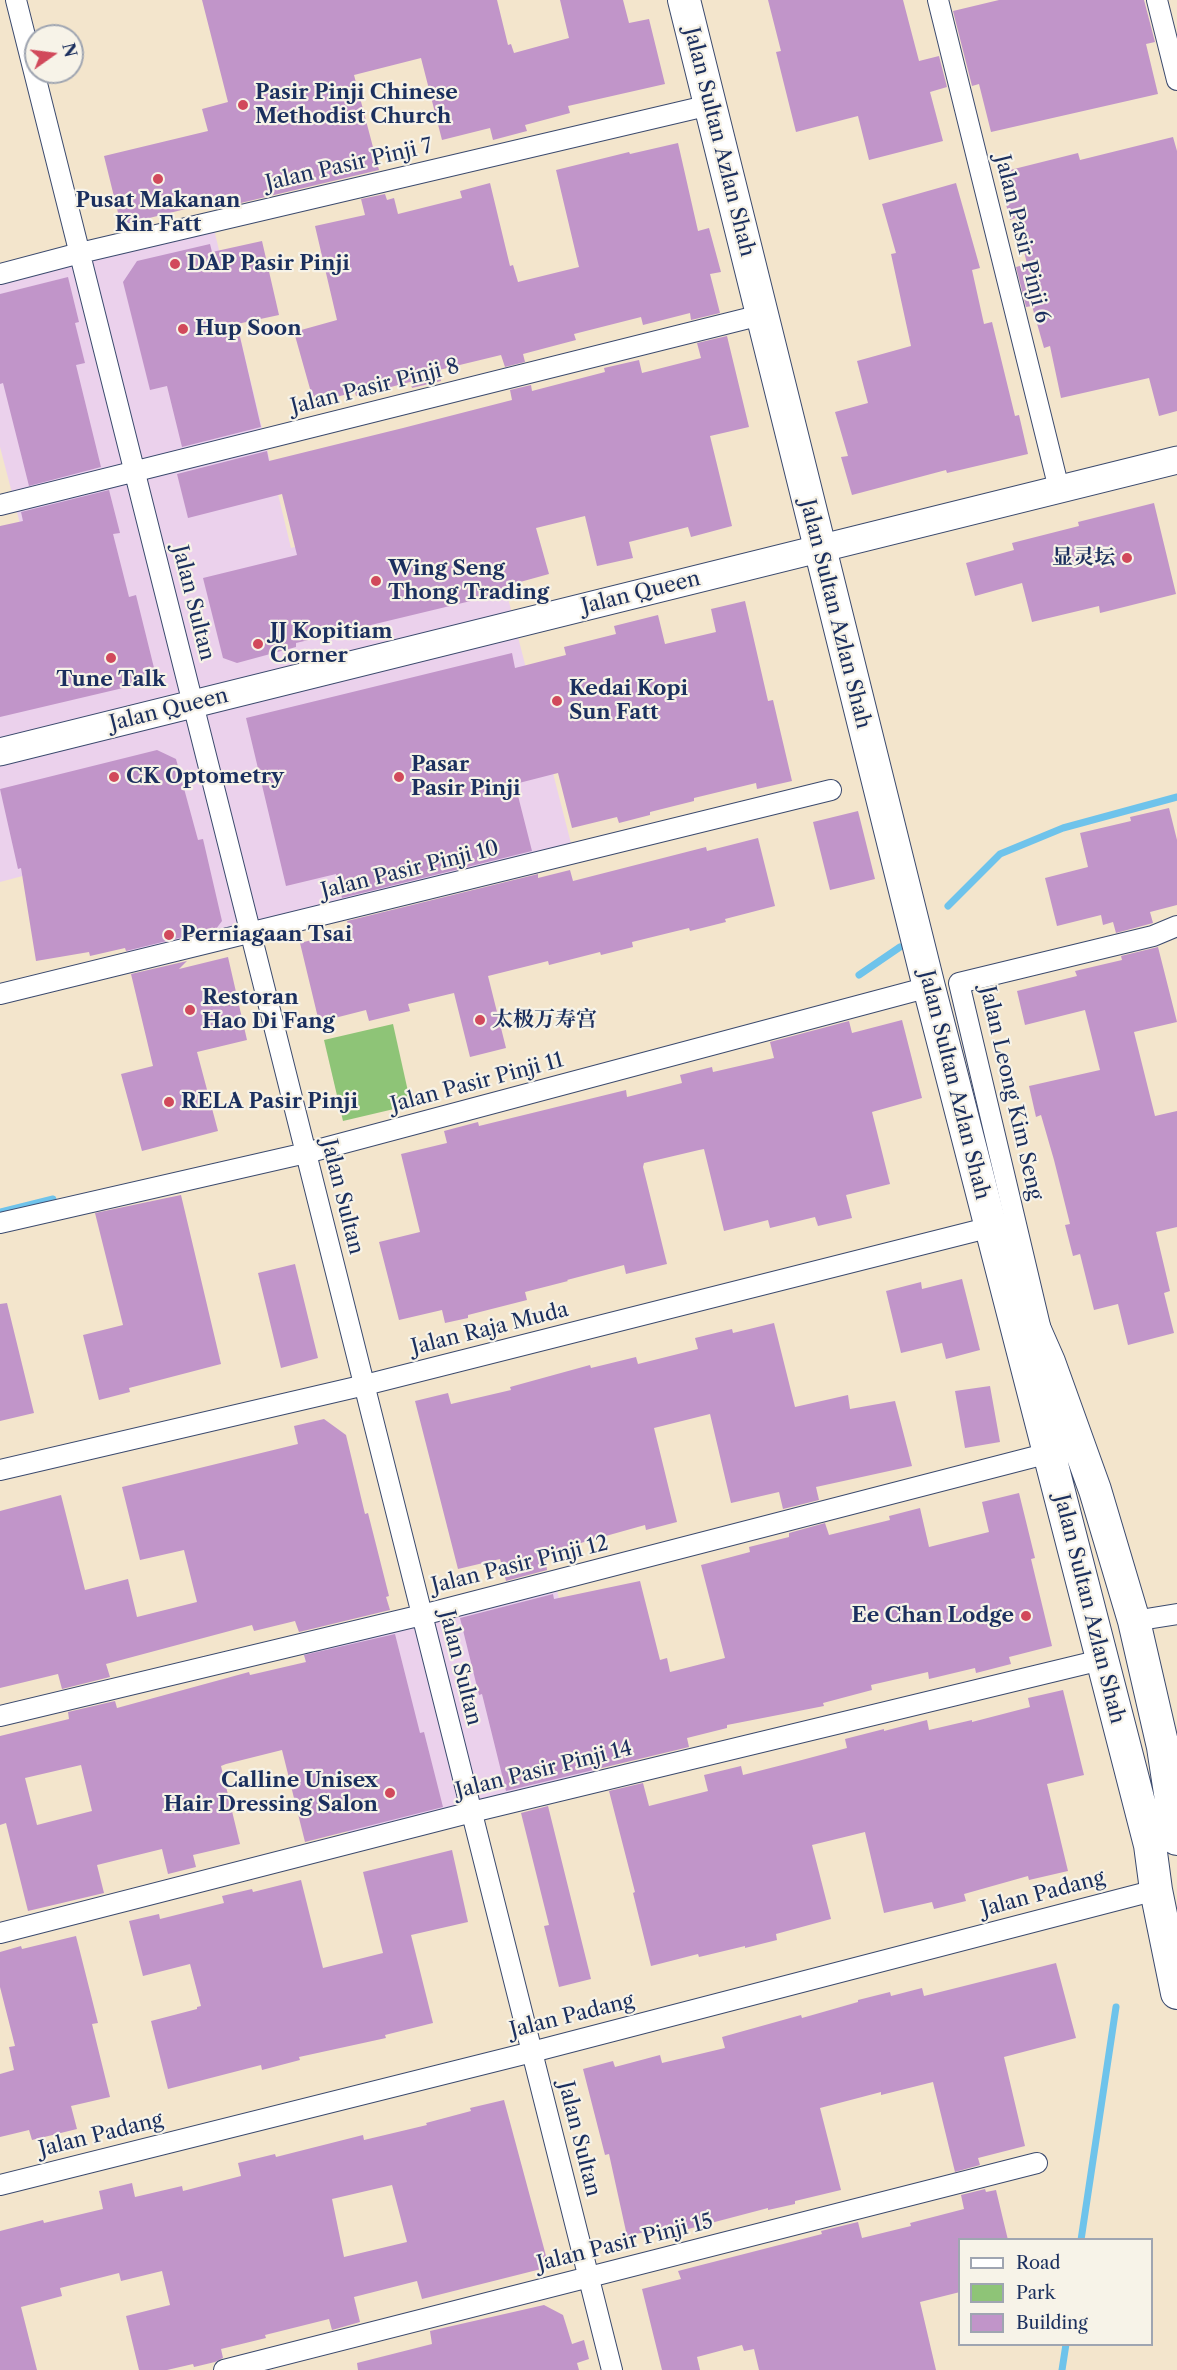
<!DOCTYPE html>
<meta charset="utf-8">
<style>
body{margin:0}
#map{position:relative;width:1177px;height:2370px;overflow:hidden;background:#f3e5cc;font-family:"Libre Caslon Text",serif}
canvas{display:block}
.legend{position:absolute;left:958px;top:2238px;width:195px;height:108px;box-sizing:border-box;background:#f7f3e8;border:2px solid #9fa5b1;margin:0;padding:8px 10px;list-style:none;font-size:18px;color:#1b2f5e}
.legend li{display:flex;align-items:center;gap:12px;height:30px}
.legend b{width:30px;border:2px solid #9fa5b1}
.north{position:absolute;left:24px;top:24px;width:60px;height:60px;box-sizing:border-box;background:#f7f3e8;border:2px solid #9fa5b1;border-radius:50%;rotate:76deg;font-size:16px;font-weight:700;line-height:24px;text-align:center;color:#1b2f5e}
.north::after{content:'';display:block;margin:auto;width:21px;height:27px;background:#d1495b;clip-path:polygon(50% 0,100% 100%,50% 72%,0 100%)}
</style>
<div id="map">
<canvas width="1177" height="2370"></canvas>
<ul class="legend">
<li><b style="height:8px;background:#fff"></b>Road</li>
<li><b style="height:16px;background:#8ec477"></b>Park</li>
<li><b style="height:16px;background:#c195c9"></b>Building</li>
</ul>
<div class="north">N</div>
</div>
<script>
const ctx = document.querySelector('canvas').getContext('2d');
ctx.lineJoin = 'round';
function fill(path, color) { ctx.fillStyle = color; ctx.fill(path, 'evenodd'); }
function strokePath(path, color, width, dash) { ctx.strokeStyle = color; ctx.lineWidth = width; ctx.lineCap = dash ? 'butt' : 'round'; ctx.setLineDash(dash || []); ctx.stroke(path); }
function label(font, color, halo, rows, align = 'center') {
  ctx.font = font + ' "Libre Caslon Text","Noto Serif SC",serif'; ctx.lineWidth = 4.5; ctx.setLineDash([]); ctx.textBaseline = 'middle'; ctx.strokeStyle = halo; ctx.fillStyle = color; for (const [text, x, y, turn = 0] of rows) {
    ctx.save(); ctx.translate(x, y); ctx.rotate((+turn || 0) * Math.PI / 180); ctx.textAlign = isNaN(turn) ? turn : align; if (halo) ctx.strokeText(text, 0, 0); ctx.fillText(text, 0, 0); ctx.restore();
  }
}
fill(new Path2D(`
 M 212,221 L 291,548 L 482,497 L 573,851 L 130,964 L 105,854 L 0,882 L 0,618 L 42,608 L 0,447 L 0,272 Z
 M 555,1581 L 600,1782 L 350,1841 L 300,1639 Z`), '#ebd1ec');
fill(new Path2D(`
 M 393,1024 L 411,1105 L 343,1121 L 324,1040 Z`), '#8ec477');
strokePath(new Path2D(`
 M 948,906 L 1000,854 L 1063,828 L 1177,797
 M 859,975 L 900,947
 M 0,1212 L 53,1199
 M 1081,2240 L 1116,2007
 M 1062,2370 L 1066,2344`), '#6ec3eb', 7);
fill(new Path2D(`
 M 202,0 L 497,0 L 508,45 L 511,44 L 514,53 L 569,38 L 560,0 L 623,0 L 629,23 L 649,19 L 665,84 L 568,106 L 570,113 L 525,125 L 527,131 L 493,140 L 490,128 L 442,140 L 421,58 L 354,75 L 379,170 L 228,206 L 226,199 L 121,225 L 104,156 L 208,131 L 202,109 L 228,102 Z
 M 768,0 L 903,0 L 919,61 L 939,56 L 947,87 L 930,92 L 943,141 L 869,160 L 858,116 L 796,132 L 776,52 L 781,51 Z
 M 999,0 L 1144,0 L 1155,42 L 1146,44 L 1158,94 L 991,132 L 979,84 L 972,86 L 953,11 Z
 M 1173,137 L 1177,151 L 1177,411 L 1159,416 L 1149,378 L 1061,398 L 1050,346 L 1044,348 L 1032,306 L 1026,307 L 1016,267 L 1027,264 L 1016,218 L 1010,220 L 998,173 L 1078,153 L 1080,160 Z
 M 678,143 L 698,231 L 709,228 L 721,272 L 710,274 L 720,313 L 691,320 L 690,313 L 643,325 L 641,317 L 574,334 L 576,340 L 523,354 L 525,362 L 505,367 L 501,355 L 439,370 L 441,381 L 412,388 L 410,382 L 356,396 L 355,392 L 314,403 L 294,332 L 337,320 L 315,226 L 365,215 L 361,199 L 385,194 L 387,200 L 394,198 L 398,214 L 462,198 L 460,191 L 490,183 L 510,266 L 513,265 L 518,282 L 579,267 L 556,170 L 629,152 L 630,154 Z
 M 956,183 L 980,268 L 972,270 L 984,324 L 992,322 L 1015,416 L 1019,415 L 1028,454 L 947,473 L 946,470 L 852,495 L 841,457 L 848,456 L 835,412 L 868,403 L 857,361 L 911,346 L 891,254 L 896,253 L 882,204 Z
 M 262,241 L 279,315 L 237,324 L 261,427 L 182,447 L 167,386 L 150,390 L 123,282 L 137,261 L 210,244 L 212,252 Z
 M 68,277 L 79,322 L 75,323 L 85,363 L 76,365 L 101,467 L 29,486 L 3,383 L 0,384 L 0,294 Z
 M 727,336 L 749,427 L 710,436 L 732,526 L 691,537 L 688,527 L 629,542 L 633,558 L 597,566 L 585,516 L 536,528 L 549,574 L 502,587 L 504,593 L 296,643 L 296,647 L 237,663 L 223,658 L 203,578 L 297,555 L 282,494 L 188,518 L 177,474 L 267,451 L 269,461 L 403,428 L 512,400 L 510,390 L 531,385 L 532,391 L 605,372 L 604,368 L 639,360 L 642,373 L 701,358 L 697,343 Z
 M 109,490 L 120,533 L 113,534 L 129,597 L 136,595 L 157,680 L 0,717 L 0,526 L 23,521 L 21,512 Z
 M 1154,503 L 1176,594 L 1100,613 L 1099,606 L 1032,622 L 1022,583 L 975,596 L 966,563 L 1014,550 L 1012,543 L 1079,526 L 1078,522 Z
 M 745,601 L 768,701 L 773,700 L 792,781 L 757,789 L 756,783 L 694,798 L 694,801 L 650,812 L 650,815 L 619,823 L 617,817 L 572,828 L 558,773 L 515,784 L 532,851 L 342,898 L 336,874 L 286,886 L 246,718 L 512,653 L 515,668 L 566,655 L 564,647 L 616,634 L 614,626 L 658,615 L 665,644 L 716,632 L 711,609 Z
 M 157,750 L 176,759 L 198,840 L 203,839 L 222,921 L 216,929 L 126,951 L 125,948 L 90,956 L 89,952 L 36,961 L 21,868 L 18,869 L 0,789 Z
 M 1169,808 L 1177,840 L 1177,905 L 1150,912 L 1153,923 L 1116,933 L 1113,922 L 1103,925 L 1101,915 L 1057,926 L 1045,878 L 1088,867 L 1080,833 L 1131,821 L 1130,817 Z
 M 858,811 L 875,879 L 830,890 L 813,822 Z
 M 758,838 L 775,906 L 725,919 L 726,922 L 690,931 L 689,928 L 632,942 L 633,947 L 601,955 L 600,952 L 549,965 L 548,961 L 488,976 L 506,1048 L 470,1057 L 454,993 L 408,1004 L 410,1011 L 369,1021 L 366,1010 L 319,1022 L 300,943 L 347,931 L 345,925 L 348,924 L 347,921 L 538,874 L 538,878 L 570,870 L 573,881 L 706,847 L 707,851 Z
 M 1158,947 L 1177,1022 L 1134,1032 L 1155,1116 L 1177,1111 L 1177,1227 L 1156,1232 L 1170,1291 L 1164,1293 L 1174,1333 L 1128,1345 L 1118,1304 L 1094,1310 L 1080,1254 L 1073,1256 L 1065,1225 L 1070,1224 L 1054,1160 L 1041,1115 L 1036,1117 L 1029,1086 L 1100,1070 L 1085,1010 L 1025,1025 L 1017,991 L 1077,976 L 1075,971 L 1122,960 L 1121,956 Z
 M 228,957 L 247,1040 L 197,1052 L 218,1131 L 142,1151 L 121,1074 L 153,1066 L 131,974 L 187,961 L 179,969 Z
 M 902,1020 L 922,1098 L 872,1112 L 890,1184 L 846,1195 L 852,1218 L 818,1226 L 815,1217 L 770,1228 L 768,1220 L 724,1231 L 704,1149 L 699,1150 L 644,1163 L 643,1167 L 667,1264 L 626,1274 L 624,1265 L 567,1280 L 568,1281 L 525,1292 L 527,1300 L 468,1315 L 468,1318 L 445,1323 L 442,1310 L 399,1320 L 379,1242 L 420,1232 L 401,1154 L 447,1143 L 444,1131 L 478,1122 L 479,1126 L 626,1090 L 627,1097 L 682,1083 L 680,1075 L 712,1067 L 713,1072 L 774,1058 L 770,1042 L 849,1021 L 852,1033 Z
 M 181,1195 L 221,1364 L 129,1388 L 130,1392 L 99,1400 L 83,1335 L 123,1325 L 95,1213 Z
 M 295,1264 L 318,1358 L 281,1368 L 258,1273 Z
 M 962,1279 L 980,1350 L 946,1359 L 942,1343 L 901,1353 L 886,1291 L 921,1282 L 922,1289 Z
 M 7,1303 L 34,1413 L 0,1421 L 0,1304 Z
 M 774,1323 L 795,1407 L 848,1395 L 850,1409 L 895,1401 L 912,1466 L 816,1487 L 819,1500 L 783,1509 L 779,1492 L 731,1503 L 710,1414 L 654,1428 L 677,1522 L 646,1530 L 645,1525 L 545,1553 L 547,1570 L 506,1581 L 500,1559 L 458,1569 L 415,1401 L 448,1393 L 451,1404 L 511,1390 L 510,1387 L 590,1365 L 591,1368 L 636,1357 L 638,1364 L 698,1349 L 695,1338 L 732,1329 L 733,1333 Z
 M 990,1386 L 1000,1442 L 965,1448 L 955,1391 Z
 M 324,1419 L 346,1435 L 365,1514 L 368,1513 L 389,1596 L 386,1597 L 390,1610 L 299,1632 L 295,1621 L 254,1631 L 252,1625 L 106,1664 L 110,1677 L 62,1689 L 58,1674 L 0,1688 L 0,1511 L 61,1495 L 85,1590 L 128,1579 L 137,1617 L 197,1602 L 184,1550 L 140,1560 L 122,1487 L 298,1444 L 294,1426 Z
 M 1019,1493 L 1035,1558 L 1031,1559 L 1052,1646 L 1009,1657 L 1011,1664 L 976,1673 L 975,1668 L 929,1679 L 928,1672 L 871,1685 L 872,1690 L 823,1703 L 824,1706 L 727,1725 L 727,1728 L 687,1738 L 689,1747 L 506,1791 L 482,1694 L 479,1695 L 460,1618 L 553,1594 L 554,1599 L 640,1581 L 660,1660 L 667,1658 L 670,1672 L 725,1658 L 701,1565 L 750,1552 L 749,1547 L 789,1537 L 789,1533 L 825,1523 L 829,1535 L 890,1520 L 889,1516 L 920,1508 L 929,1547 L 989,1532 L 982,1502 Z
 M 395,1634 L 420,1733 L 424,1732 L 443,1807 L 305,1842 L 282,1750 L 226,1764 L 221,1766 L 240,1844 L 193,1855 L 196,1867 L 168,1874 L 162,1849 L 97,1865 L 104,1893 L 28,1911 L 6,1823 L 0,1825 L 0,1736 L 69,1719 L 68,1712 L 115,1701 L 117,1708 L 249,1672 L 250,1675 L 306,1662 L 304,1655 ZM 81,1765 L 92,1811 L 37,1825 L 25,1778 Z
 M 1063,1690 L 1084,1775 L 1047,1784 L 1068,1871 L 1029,1880 L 1028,1876 L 964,1894 L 966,1901 L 934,1909 L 932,1902 L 884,1913 L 865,1832 L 812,1845 L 831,1919 L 776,1934 L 777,1940 L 745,1948 L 745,1946 L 699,1957 L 698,1954 L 651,1966 L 633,1893 L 635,1892 L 609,1791 L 643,1783 L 649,1806 L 708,1791 L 704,1775 L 741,1766 L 743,1775 L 798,1761 L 847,1748 L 845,1739 L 884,1729 L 884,1731 L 927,1720 L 929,1730 L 972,1720 L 972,1722 L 1030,1707 L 1028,1698 Z
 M 548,1806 L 591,1979 L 559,1987 L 544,1926 L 549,1925 L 521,1813 Z
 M 452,1850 L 468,1922 L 411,1935 L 433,2023 L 385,2035 L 386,2038 L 299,2057 L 300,2060 L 262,2070 L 261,2065 L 168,2089 L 151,2021 L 197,2009 L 197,2007 L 201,2006 L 190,1964 L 143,1976 L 129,1921 L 159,1914 L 160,1919 L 224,1903 L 222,1896 L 252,1889 L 253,1892 L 301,1880 L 323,1968 L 383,1953 L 363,1872 Z
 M 76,1936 L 98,2023 L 92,2024 L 110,2097 L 71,2106 L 77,2129 L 32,2140 L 29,2130 L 0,2137 L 0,2074 L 14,2070 L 9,2047 L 15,2046 L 0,1987 L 0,1952 L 21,1946 L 22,1949 Z
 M 1056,1963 L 1076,2038 L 1004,2057 L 1025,2146 L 978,2158 L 980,2165 L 955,2172 L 933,2082 L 881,2095 L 881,2092 L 820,2108 L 841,2190 L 795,2201 L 795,2204 L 768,2210 L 768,2208 L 673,2233 L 672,2226 L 627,2236 L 609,2154 L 605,2155 L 583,2069 L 613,2061 L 615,2067 L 660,2055 L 662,2063 L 725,2048 L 722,2037 L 801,2015 L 802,2018 L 858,2002 L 858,2000 L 890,1992 L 891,1996 L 922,1988 L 924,1996 Z
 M 504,2100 L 549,2267 L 422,2299 L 417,2281 L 354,2297 L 360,2322 L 332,2330 L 329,2319 L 265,2335 L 266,2338 L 221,2349 L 223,2358 L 215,2362 L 194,2367 L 193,2364 L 167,2370 L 139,2370 L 126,2316 L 170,2305 L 162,2271 L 121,2281 L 119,2273 L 60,2288 L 62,2296 L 21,2307 L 37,2370 L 0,2370 L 0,2231 L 43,2220 L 44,2223 L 103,2209 L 99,2191 L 132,2183 L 135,2197 L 182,2186 L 183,2191 L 241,2176 L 238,2163 L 275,2154 L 276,2157 L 363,2135 L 364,2140 L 427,2125 L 426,2123 L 471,2111 L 470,2108 ZM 392,2185 L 407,2242 L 344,2257 L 332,2199 Z
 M 985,2189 L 986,2192 L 996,2190 L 1008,2240 L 960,2240 L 960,2292 L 920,2302 L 936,2370 L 759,2370 L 754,2349 L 744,2351 L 742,2345 L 697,2357 L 700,2370 L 662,2370 L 642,2289 L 681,2279 L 678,2271 L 822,2234 L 821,2231 L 858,2222 L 862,2238 L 911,2226 L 910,2223 L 964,2209 L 961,2195 Z
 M 544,2305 L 563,2315 L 572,2344 L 584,2340 L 589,2359 L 577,2363 L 579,2370 L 358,2370 L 357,2363 L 432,2344 L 430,2331 Z`), '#c195c9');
const minor = new Path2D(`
 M 16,0 L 612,2370
 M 938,0 L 1059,489
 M 1157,0 L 1177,80
 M 0,274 L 80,253 L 710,105
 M 0,505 L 761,315
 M 0,994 L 831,790
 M 0,1223 L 306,1153 L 929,987
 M 1041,1330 L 959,983 L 1153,936 L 1177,926
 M 0,1470 L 365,1385 L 1015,1221
 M 1134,1621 L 1177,1614
 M 0,1716 L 422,1615 L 1049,1453
 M 0,1933 L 472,1812 L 1101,1660
 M 0,2185 L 532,2052 L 1156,1890
 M 224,2370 L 1037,2163`);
const secondary = new Path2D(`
 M 0,752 L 1177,460`);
const primary = new Path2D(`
 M 684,0 L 929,987 L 1150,1845 L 1156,1890 L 1177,1993
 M 1031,1321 L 1049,1362 L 1095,1490 L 1134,1621 L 1163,1747 L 1177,1839`);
strokePath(minor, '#3b4a6e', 22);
strokePath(secondary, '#3b4a6e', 29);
strokePath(primary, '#3b4a6e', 34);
strokePath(minor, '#fff', 20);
strokePath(secondary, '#fff', 27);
strokePath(primary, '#fff', 32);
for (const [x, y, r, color] of [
 [243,105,6,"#d1495b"],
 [158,179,6,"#d1495b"],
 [175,264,6,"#d1495b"],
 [183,329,6,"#d1495b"],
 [1127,558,6,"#d1495b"],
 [376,581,6,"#d1495b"],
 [258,644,6,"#d1495b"],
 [111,658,6,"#d1495b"],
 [557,701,6,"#d1495b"],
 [114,777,6,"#d1495b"],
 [399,777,6,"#d1495b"],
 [169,935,6,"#d1495b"],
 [190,1010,6,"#d1495b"],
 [480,1020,6,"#d1495b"],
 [169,1102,6,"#d1495b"],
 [1026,1616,6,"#d1495b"],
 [390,1793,6,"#d1495b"]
]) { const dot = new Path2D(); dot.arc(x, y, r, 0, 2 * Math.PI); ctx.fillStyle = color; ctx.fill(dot); strokePath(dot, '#f7f3e8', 2); }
label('bold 21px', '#1b2f5e', '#f7f3e8', [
 ["Pasir Pinji Chinese",255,93],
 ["Methodist Church",255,117],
 ["Pusat Makanan",158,201,"center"],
 ["Kin Fatt",158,225,"center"],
 ["DAP Pasir Pinji",187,264],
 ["Hup Soon",195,329],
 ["显灵坛",1115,558,"right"],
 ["Wing Seng",388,569],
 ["Thong Trading",388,593],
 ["JJ Kopitiam",270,632],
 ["Corner",270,656],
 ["Tune Talk",111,680,"center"],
 ["Kedai Kopi",569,689],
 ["Sun Fatt",569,713],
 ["Pasar",411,765],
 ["Pasir Pinji",411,789],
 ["CK Optometry",126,777],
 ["Perniagaan Tsai",181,935],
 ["Restoran",202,998],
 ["Hao Di Fang",202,1022],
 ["太极万寿宫",492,1020],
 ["RELA Pasir Pinji",181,1102],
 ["Ee Chan Lodge",1014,1616,"right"],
 ["Calline Unisex",378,1781,"right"],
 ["Hair Dressing Salon",378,1805,"right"]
], 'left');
label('21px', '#1b2f5e', '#f7f3e8', [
 ["Jalan Sultan Azlan Shah",719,142,76],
 ["Jalan Pasir Pinji 7",349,165,-13],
 ["Jalan Pasir Pinji 6",1022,239,76],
 ["Jalan Pasir Pinji 8",375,387,-14],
 ["Jalan Queen",641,593,-14],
 ["Jalan Sultan",193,603,76],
 ["Jalan Sultan Azlan Shah",835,614,76],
 ["Jalan Queen",169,710,-14],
 ["Jalan Pasir Pinji 10",410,870,-14],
 ["Jalan Pasir Pinji 11",477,1083,-15],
 ["Jalan Sultan Azlan Shah",954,1085,76],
 ["Jalan Leong Kim Seng",1011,1093,77],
 ["Jalan Sultan",342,1197,76],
 ["Jalan Raja Muda",490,1329,-14],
 ["Jalan Pasir Pinji 12",520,1565,-14],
 ["Jalan Sultan Azlan Shah",1089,1609,76],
 ["Jalan Sultan",460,1668,76],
 ["Jalan Pasir Pinji 14",544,1770,-14],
 ["Jalan Padang",1043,1894,-15],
 ["Jalan Padang",572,2016,-14],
 ["Jalan Padang",101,2135,-14],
 ["Jalan Sultan",579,2139,76],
 ["Jalan Pasir Pinji 15",625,2243,-14]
]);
</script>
